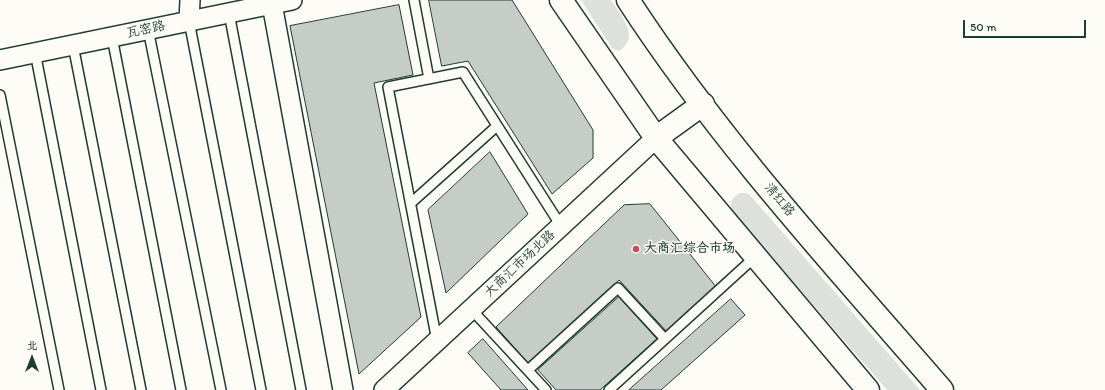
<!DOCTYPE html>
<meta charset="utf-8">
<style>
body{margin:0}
#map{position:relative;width:1105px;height:390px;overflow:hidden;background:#fdfcf7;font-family:Itim,"LXGW WenKai TC",sans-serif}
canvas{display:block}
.north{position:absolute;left:12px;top:338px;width:40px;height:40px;-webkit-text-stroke:3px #fdfcf7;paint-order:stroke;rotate:0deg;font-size:11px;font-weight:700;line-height:16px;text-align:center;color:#1f3d34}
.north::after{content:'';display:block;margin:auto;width:14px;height:18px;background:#1f3d34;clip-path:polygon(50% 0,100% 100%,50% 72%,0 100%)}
.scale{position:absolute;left:963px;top:20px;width:123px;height:18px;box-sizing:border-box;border:2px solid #1f3d34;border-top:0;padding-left:5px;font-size:12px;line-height:14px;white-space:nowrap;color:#1f3d34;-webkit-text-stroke:3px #fdfcf7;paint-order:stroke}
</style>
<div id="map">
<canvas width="1105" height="390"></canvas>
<div class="north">北</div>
<div class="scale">50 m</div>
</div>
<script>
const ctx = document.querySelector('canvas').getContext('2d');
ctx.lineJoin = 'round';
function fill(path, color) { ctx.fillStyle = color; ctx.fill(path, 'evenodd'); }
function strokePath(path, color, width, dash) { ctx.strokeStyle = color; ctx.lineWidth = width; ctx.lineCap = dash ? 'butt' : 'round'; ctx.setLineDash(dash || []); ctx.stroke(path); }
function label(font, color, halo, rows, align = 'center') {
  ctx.font = font + ' Itim,"LXGW WenKai TC",sans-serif'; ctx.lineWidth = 3; ctx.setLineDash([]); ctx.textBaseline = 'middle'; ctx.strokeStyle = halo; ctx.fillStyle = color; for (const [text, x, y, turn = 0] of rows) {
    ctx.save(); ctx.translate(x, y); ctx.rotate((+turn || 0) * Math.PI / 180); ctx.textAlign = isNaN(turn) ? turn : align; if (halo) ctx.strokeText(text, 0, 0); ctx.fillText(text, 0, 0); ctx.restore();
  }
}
fill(new Path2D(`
 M 581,0 L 611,0 C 621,15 641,38 619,51 L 612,48 Z
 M 740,193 L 746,193 L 750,195 L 920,390 L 887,390 L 734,213 C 728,204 731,198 740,193 Z`), '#dde0db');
const building = new Path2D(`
 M 429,0 L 512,0 L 593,130 L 593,158 L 552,194 L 468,61 L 442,66 Z
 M 399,5 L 413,75 L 374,83 L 421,317 L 359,374 L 290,26 Z
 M 490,152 L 528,214 L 446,293 L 428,210 Z
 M 650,204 L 717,288 L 668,333 L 619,280 L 529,364 L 496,327 L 624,205 Z
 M 619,297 L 657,339 L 600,390 L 556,390 L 538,370 Z
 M 731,299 L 745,315 L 661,390 L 629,390 Z
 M 483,339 L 528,390 L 501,390 L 468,353 Z`);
fill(building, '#c6cdc7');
strokePath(building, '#1f3d34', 1);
const service = new Path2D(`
 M 414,0 L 429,79
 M 229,13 L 301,390
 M 189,21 L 261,390
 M 148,29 L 221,390
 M 112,37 L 181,390
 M 73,45 L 141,390
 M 35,52 L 101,390
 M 0,95 L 59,390
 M 411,203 L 497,126
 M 471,309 L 546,390
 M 437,341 L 388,87 L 463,72 L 561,226
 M 528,370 L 618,288 L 665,339
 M 609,390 L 755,257`);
const minor = new Path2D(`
 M 272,4 L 343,390
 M 189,21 L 190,0
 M 0,60 L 292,0
 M 384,390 L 656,138`);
const secondary = new Path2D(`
 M 561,0 L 656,138 L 868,390
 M 628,0 C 719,140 833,264 942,390
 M 656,138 L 703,104`);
strokePath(service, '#1f3d34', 12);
strokePath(minor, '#1f3d34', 22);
strokePath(secondary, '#1f3d34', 25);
strokePath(service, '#fdfcf7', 9);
strokePath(minor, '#fdfcf7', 19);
strokePath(secondary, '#fdfcf7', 22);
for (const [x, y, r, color] of [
 [636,249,4,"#d1495b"]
]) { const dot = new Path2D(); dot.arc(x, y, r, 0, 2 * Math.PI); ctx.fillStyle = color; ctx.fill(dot); strokePath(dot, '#fdfcf7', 1.5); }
label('13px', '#1f3d34', '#fdfcf7', [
 ["瓦窑路",146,30,-12],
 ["清红路",779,200,50],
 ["大商汇市场北路",520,264,-43]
]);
label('bold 13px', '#1f3d34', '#fdfcf7', [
 ["大商汇综合市场",644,249]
], 'left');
</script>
